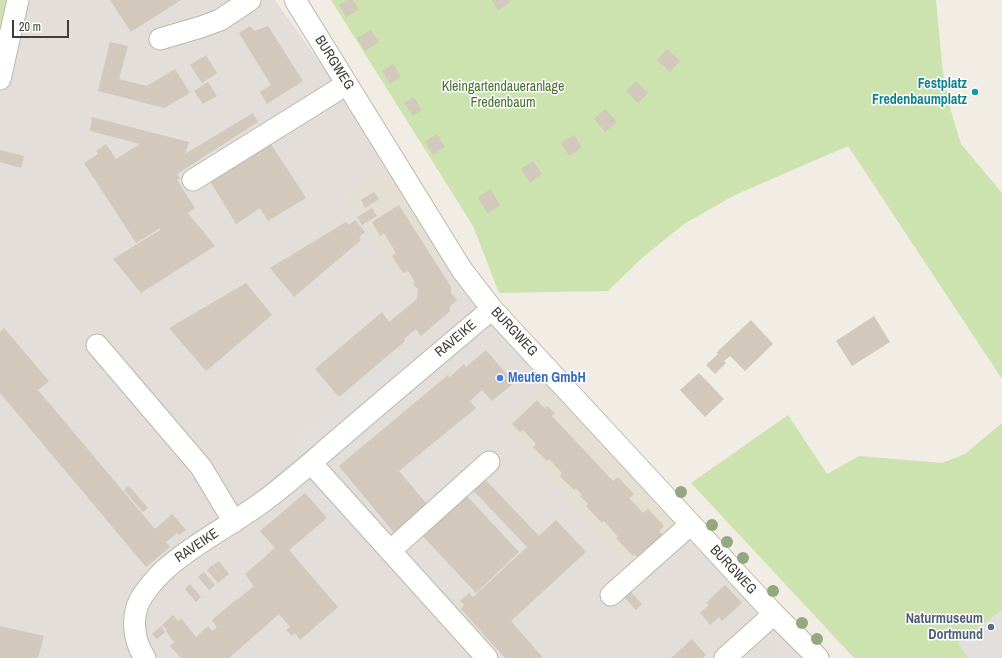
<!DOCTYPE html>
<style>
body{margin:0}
#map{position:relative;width:1002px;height:658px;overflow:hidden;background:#f1ede4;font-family:"Archivo Narrow",sans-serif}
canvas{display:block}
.scale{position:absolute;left:12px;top:20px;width:57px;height:18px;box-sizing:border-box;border:2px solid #423d35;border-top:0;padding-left:5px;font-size:12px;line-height:14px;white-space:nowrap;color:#423d35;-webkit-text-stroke:3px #fff;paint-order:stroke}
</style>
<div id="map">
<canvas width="1002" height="658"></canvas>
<div class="scale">20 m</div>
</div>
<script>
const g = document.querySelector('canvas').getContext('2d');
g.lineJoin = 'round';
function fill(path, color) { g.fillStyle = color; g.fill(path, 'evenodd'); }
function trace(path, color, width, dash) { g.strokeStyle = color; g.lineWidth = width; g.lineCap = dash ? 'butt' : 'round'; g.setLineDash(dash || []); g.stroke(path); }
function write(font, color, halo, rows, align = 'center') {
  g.font = font + ' "Archivo Narrow",sans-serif'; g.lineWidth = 3; g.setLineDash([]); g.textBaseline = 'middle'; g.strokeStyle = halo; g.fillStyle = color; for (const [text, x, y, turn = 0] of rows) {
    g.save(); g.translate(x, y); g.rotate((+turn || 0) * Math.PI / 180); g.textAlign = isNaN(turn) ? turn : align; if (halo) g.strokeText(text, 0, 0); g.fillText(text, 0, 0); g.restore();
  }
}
fill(new Path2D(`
 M 393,165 L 452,258 L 404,288 L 346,194 Z
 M 548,381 L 691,534 L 639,582 L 504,426 Z`), '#e4ded3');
fill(new Path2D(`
 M 11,0 L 275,0 L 393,165 L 346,194 L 404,287 L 452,258 L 548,381 L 505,426 L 639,582 L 691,534 L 806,658 L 0,658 L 0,57 Z`), '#e3ded9');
fill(new Path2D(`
 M 0,0 L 11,0 L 0,57 Z
 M 331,0 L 936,0 L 943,73 L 951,111 L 961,144 L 1002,193 L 1002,379 L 848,146 L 735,195 L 684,224 L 642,258 L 608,291 L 499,293 L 473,226 Z
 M 788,415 L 827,474 L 859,456 L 942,463 L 965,454 L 1002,423 L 1002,658 L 854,658 L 691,483 Z`), '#cde3af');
fill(new Path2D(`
 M 406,347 L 417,360 L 303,454 L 293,441 Z
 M 1002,610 L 1002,658 L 968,658 L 958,643 Z
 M 780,643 L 793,658 L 764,658 Z`), '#e2dfdc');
fill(new Path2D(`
 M 110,0 L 181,0 L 131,32 Z
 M 346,0 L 353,0 L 359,10 L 346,17 L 339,5 Z
 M 492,0 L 509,0 L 510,2 L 498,10 Z
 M 250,26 L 254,31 L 268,26 L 303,81 L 267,104 L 260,92 L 271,85 L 239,33 Z
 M 371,30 L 379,42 L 365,51 L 357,38 Z
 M 110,42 L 128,46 L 119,79 L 147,86 L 175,69 L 190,93 L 164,108 L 98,91 Z
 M 667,49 L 680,61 L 670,72 L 657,60 Z
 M 206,55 L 217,73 L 202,83 L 190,65 Z
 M 393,64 L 401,77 L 390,84 L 382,71 Z
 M 636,81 L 648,93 L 638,103 L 626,91 Z
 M 208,82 L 217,96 L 203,104 L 194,91 Z
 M 414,97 L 422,110 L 413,116 L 404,103 Z
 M 605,109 L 617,122 L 605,132 L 594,119 Z
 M 253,113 L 258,122 L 177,174 L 180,178 L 177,180 L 195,208 L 188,213 L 215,246 L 141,293 L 113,259 L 160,230 L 160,228 L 136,243 L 84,163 L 98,154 L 96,151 L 106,144 L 116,159 L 140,144 L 90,131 L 92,117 L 189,142 L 185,154 Z
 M 437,134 L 445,147 L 433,155 L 425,142 Z
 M 574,135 L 582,148 L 569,156 L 561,143 Z
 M 271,144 L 306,198 L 268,221 L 260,208 L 236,224 L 210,181 Z
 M 0,150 L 24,156 L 21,168 L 0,162 Z
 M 533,161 L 542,174 L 530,183 L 521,169 Z
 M 491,189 L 500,206 L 487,213 L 478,197 Z
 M 374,192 L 379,199 L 365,208 L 361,200 Z
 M 399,205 L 451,287 L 451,293 L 457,300 L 450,306 L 450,311 L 421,336 L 416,329 L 404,339 L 405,341 L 339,397 L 315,369 L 382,312 L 389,322 L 417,299 L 418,288 L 416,288 L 413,283 L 415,282 L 408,271 L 403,273 L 392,256 L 396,253 L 384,233 L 380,236 L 372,222 Z
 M 372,208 L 377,216 L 362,225 L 357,217 Z
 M 355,220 L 365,232 L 359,237 L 361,240 L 294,297 L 270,268 L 346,222 L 349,225 Z
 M 246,283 L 272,315 L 206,371 L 169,328 Z
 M 874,316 L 890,342 L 852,366 L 836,341 Z
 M 751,320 L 773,344 L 745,371 L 730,356 L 724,361 L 726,363 L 715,374 L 706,365 L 718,354 L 716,353 Z
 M 4,328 L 49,381 L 38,390 L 155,529 L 172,514 L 186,530 L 179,535 L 177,533 L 166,542 L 170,547 L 146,567 L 0,393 L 0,332 Z
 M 486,350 L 514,383 L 492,401 L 482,390 L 470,401 L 476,408 L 399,471 L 427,504 L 395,534 L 339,466 L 448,375 L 450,377 L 464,364 L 466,367 Z
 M 699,373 L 724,399 L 705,417 L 680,390 Z
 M 537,400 L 545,409 L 547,406 L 555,413 L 552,416 L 613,481 L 618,477 L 634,494 L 629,498 L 643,513 L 648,509 L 664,526 L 659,531 L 667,539 L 642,562 L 634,554 L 633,556 L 616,538 L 618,537 L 604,521 L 602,523 L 586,506 L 588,504 L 580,496 L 582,495 L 576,488 L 574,490 L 560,476 L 562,473 L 549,459 L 547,461 L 533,447 L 536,444 L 523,430 L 520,432 L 512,424 Z
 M 481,475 L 539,536 L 556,520 L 586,552 L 511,621 L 543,658 L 505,658 L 461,609 L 464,605 L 460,601 L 469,593 L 473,597 L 527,547 L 470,487 Z
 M 129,486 L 148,508 L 143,512 L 124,490 Z
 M 305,493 L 327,518 L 289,550 L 338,607 L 300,640 L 295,633 L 292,636 L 286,630 L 290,627 L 279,614 L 229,658 L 181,658 L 170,646 L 174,642 L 166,631 L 167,630 L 162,625 L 173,615 L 178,621 L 181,618 L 196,637 L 208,626 L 212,631 L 217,627 L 212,620 L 237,599 L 237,600 L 254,586 L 245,574 L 275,548 L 260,531 Z
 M 464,493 L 519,552 L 476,593 L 421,534 Z
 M 219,561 L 229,574 L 218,583 L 207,570 L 212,565 L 222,577 L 213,565 Z
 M 204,572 L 215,585 L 209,590 L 198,577 Z
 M 190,584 L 201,597 L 196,602 L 185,589 Z
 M 725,585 L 742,603 L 722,621 L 719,617 L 710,625 L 700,613 L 709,605 L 706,603 Z
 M 630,591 L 642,604 L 636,610 L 624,597 Z
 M 0,626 L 44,636 L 38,658 L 0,658 Z
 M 161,626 L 165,632 L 157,639 L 152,634 Z
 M 692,639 L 706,655 L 703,658 L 671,658 Z`), '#d2c8bb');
const minor = new Path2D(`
 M 295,0 L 462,270 L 492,309 L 774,614 L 818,658
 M 160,39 L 201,27 L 220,20 L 250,0
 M 0,79 L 18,0
 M 193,180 L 347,84
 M 97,345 L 201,467 L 234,522
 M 311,463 L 487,658
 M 390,551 L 489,462
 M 611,595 L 691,524
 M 145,658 C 133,640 130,613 143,595 C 150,585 159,574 169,566 C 198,541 233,524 264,501 C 291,481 316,458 342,436 C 392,393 442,351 492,309
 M 725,658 L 774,614`);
trace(minor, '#beb7ab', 23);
trace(minor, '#fff', 21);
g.fillStyle = '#94a87f';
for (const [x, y] of [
 [681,492],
 [712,525],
 [727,542],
 [743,558],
 [773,591],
 [802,623],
 [817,639]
]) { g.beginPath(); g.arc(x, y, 6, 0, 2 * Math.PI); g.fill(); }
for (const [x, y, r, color] of [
 [975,92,4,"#0f9aa8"],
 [500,378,4,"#3f7fe0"],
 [991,627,4,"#5c6f8a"]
]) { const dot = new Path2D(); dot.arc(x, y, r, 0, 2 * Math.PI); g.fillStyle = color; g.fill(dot); trace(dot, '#fff', 1.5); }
write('14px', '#423d35', '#fff', [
 ["BURGWEG",334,63,58],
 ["BURGWEG",514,332,47],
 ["RAVEIKE",456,339,-40],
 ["RAVEIKE",197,546,-34],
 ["BURGWEG",733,570,47]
]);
write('bold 14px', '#0d838f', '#fff', [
 ["Festplatz",967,84],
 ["Fredenbaumplatz",967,100]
], 'right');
write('14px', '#48702c', '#fff', [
 ["Kleingartendaueranlage",503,87],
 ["Fredenbaum",503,103]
]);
write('bold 14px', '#366cbe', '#fff', [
 ["Meuten GmbH",508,378]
], 'left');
write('bold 14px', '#4e5e75', '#fff', [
 ["Naturmuseum",983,619],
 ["Dortmund",983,635]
], 'right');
</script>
